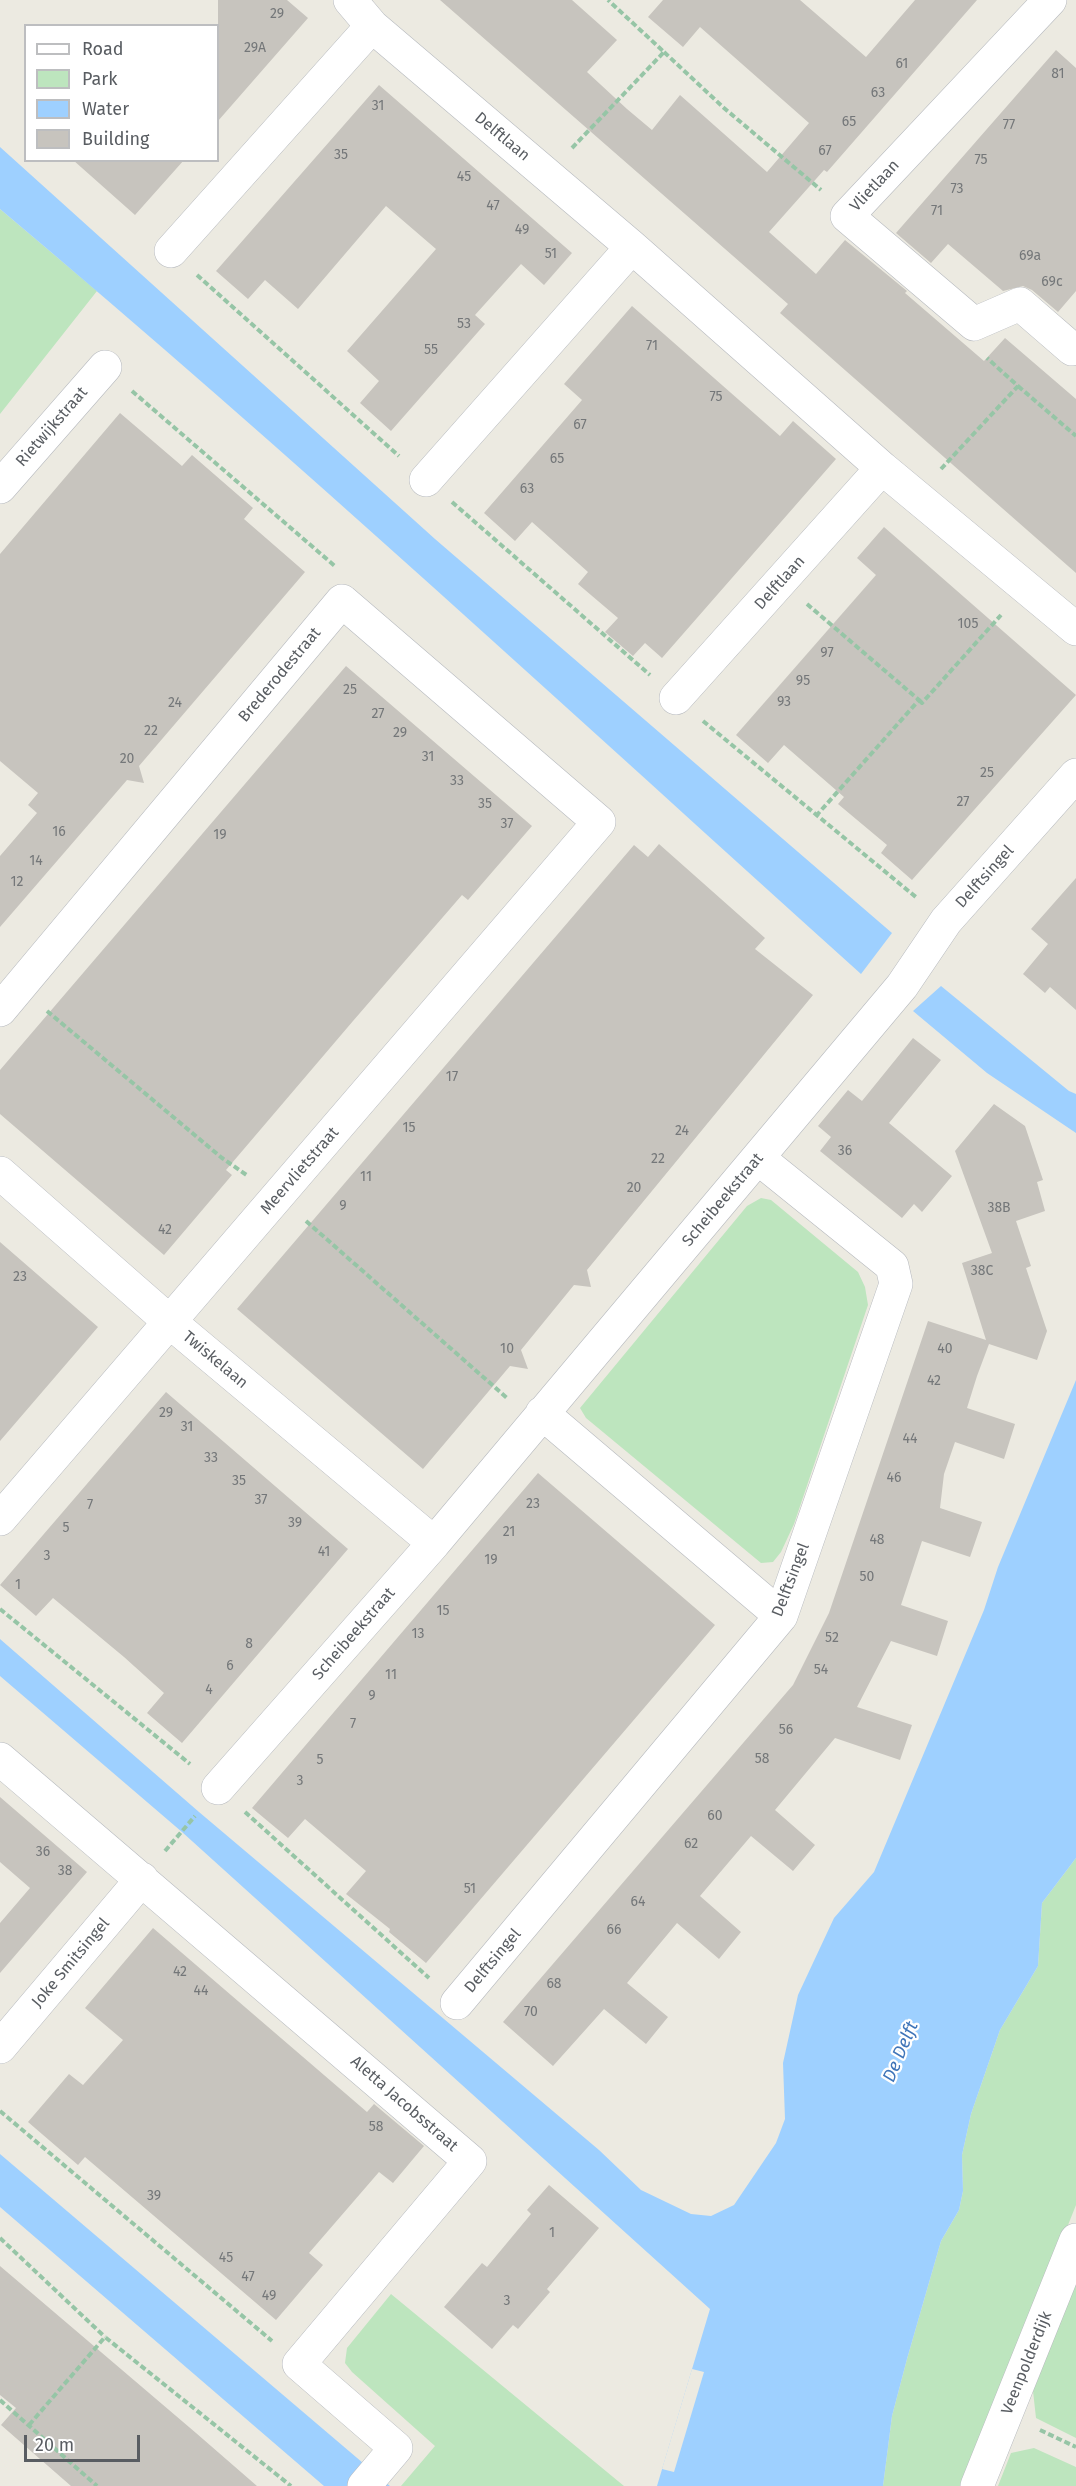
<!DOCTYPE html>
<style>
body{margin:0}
#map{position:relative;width:1076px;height:2486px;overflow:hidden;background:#eceae1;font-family:"Fira Sans",sans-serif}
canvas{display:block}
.legend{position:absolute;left:24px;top:24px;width:195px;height:138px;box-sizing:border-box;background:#fff;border:2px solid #bdbec0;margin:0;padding:8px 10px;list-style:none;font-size:18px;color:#595d62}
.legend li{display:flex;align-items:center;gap:12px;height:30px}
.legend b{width:30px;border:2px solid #bdbec0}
.scale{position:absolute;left:24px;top:2435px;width:116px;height:27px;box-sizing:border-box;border:3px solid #595d62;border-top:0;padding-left:8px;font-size:18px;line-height:21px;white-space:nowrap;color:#595d62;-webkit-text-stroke:4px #fff;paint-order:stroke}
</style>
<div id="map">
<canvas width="1076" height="2486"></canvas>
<ul class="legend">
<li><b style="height:8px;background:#fff"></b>Road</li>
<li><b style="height:16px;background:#bde5be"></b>Park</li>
<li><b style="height:16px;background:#9ed0ff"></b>Water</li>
<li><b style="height:16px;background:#c7c4be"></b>Building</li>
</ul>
<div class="scale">20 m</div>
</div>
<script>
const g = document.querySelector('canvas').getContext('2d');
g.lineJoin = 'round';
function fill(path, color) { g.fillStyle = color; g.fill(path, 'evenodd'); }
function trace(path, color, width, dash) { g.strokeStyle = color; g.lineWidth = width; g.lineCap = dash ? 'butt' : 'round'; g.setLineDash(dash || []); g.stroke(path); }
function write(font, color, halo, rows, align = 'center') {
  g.font = font + ' "Fira Sans",sans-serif'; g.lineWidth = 4.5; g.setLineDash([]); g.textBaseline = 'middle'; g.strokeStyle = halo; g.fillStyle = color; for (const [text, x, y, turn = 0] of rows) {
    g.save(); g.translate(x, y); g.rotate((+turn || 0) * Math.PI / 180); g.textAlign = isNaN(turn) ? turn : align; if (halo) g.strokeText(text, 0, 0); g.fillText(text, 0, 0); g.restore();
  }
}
fill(new Path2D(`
 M 0,209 L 97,291 L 0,414 Z
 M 761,1198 L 771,1200 L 858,1272 L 865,1287 L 868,1305 L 794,1524 L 781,1552 L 773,1562 L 761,1563 L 586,1418 L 580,1408 L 747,1206 Z
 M 1076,1858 L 1076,2205 L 964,2486 L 883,2486 L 892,2416 L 907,2359 L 941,2241 L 959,2210 L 963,2191 L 962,2155 L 971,2114 L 1000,2030 L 1038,1966 L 1042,1903 Z
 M 1076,2282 L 1076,2438 L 1036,2418 L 1033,2391 Z
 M 391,2294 L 624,2486 L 401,2486 L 435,2446 L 352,2372 L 345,2363 L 347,2348 Z
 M 1034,2448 L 1076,2467 L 1076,2486 L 998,2486 L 1011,2453 Z`), '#bde5be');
fill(new Path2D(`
 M 0,147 L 435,539 L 892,933 L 861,974 C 576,717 294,456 0,209 Z
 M 941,986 L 1069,1091 L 1076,1094 L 1076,1133 L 987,1073 L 913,1011 Z
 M 1076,1380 L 1076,1858 L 1042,1903 L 1038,1966 L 1000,2030 L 971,2114 L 962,2155 L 963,2191 L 959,2210 L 941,2241 L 907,2359 L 892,2416 L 883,2486 L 657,2486 L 710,2309 L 182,1832 L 0,1676 L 0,1639 L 199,1812 L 599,2150 L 641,2190 L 691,2214 L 711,2216 L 734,2205 L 776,2143 L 785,2119 L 783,2063 L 798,1995 L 834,1918 L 874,1872 L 984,1610 L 998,1567 Z
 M 0,2154 L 390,2486 L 324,2486 L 0,2207 Z`), '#9ed0ff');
fill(new Path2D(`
 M 692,2369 L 704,2372 L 674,2472 L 662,2469 Z`), '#eceae1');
fill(new Path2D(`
 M 218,0 L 287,0 L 308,18 L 218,121 Z
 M 440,0 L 572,0 L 617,40 L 587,72 L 627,109 L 652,130 L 680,95 L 767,172 L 809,123 L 700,27 L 683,47 L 648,17 L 663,0 L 800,0 L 866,57 L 915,0 L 977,0 L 827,172 L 824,170 L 769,232 L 816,274 L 845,240 L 907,291 L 905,293 L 984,361 L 1005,338 L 1076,399 L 1076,573 L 780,313 L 788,304 Z
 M 1056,50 L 1076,68 L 1076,291 L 1058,312 L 1032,290 L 1023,286 L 1003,291 L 948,244 L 931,263 L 896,233 Z
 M 379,85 L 572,253 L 544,285 L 521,264 L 475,315 L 485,324 L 391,431 L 360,403 L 379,381 L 347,351 L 436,249 L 386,206 L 298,309 L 265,280 L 248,299 L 216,271 Z
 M 73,160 L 184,160 L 135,215 Z
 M 632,306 L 780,436 L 793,421 L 836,459 L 662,658 L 645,643 L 633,656 L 605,632 L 618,618 L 578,584 L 588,572 L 532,522 L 515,541 L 484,513 L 582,400 L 564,384 Z
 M 120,413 L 182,466 L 192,455 L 253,508 L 244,519 L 305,572 L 139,766 L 144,783 L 127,780 L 0,927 L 0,856 L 37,813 L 28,805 L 38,793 L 0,761 L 0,554 Z
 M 884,527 L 1076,695 L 912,880 L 881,853 L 887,845 L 838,804 L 844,797 L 784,745 L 768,763 L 736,735 L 876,575 L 857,558 Z
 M 346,666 L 532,826 L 468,900 L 462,895 L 353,1021 L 226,1170 L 232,1175 L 164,1255 L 0,1114 L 0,1070 Z
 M 659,844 L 765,938 L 755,949 L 813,995 L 587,1270 L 591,1287 L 574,1285 L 521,1350 L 528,1369 L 510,1366 L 423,1469 L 237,1309 L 634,845 L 648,857 Z
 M 1076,878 L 1076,1010 L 1050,987 L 1045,993 L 1023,974 L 1048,944 L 1031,929 Z
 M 913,1038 L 941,1060 L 889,1123 L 952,1176 L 922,1212 L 914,1204 L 902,1218 L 820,1151 L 831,1137 L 818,1126 L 848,1090 L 862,1101 Z
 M 994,1104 L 1025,1126 L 1043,1180 L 1037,1182 L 1045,1211 L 1016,1221 L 1031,1266 L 1026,1268 L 1047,1331 L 1037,1360 L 989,1344 L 977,1376 L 967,1408 L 1015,1424 L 1004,1459 L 955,1442 L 944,1474 L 940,1508 L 982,1522 L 970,1557 L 922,1541 L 901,1605 L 948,1621 L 937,1656 L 891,1641 L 857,1707 L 912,1725 L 900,1760 L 835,1738 L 775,1810 L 815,1845 L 793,1871 L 751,1836 L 700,1896 L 741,1932 L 719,1959 L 677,1923 L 627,1983 L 668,2017 L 646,2044 L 604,2009 L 553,2066 L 503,2022 L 793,1685 L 829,1613 L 928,1321 L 986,1340 L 962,1263 L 992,1253 L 955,1151 Z
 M 0,1242 L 98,1327 L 0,1441 Z
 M 166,1392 L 348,1549 L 182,1743 L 147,1713 L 164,1693 L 124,1657 L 53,1598 L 36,1616 L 0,1585 Z
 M 538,1473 L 715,1625 L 426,1963 L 389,1932 L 390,1929 L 346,1894 L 366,1871 L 305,1819 L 288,1838 L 252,1808 Z
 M 0,1797 L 87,1872 L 0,1973 L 0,1923 L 30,1888 L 0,1862 Z
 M 153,1928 L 367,2112 L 374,2104 L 424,2146 L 393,2183 L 379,2172 L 309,2253 L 323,2265 L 276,2320 L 85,2157 L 78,2165 L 28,2122 L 69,2074 L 83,2085 L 123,2040 L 85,2008 Z
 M 549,2185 L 599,2228 L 547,2289 L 550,2292 L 518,2329 L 513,2325 L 492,2349 L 444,2307 L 482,2263 L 487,2267 L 531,2214 L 527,2210 Z
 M 0,2266 L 196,2433 L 257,2486 L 71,2486 L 1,2425 L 16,2408 L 0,2395 Z`), '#c7c4be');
const street = new Path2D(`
 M 350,0 L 372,26 L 632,247 L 882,468 L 1076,629
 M 1050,0 L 847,216 L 974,324 L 1020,304 L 1072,349
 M 171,251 L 372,26
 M 426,480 L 632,247
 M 0,487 L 105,367
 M 676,698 L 882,468
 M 0,1010 L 342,601 L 599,822 L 0,1519
 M 0,1173 L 170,1322 L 434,1543
 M 542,1413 L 781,1616
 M 0,1759 L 470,2161 L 299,2364 L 396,2448 L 364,2486
 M 218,1788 L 434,1543 L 902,986 L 946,921 L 1076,775
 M 457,2003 L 781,1616 L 896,1284 L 892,1266 L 758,1158
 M 0,2047 L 142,1879
 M 977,2486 L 1076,2240`);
trace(street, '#b6b9be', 34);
trace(new Path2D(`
 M 664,52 L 724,108 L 821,190
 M 572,148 L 664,52 L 608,0
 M 197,275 L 399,456
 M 1018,386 L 1076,436
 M 132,391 L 336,567
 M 941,469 L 1018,386 L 987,358
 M 452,502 L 650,675
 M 807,604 L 919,700 L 816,816
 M 919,700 L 922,703 L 1001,615
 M 703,721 L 917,898
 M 47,1011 L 222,1158 L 248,1176
 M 306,1221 L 507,1398
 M 0,1609 L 190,1764
 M 245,1812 L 429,1978
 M 165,1851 L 195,1816
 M 0,2111 L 272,2341
 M 0,2238 L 105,2337
 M 0,2400 L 97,2486
 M 29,2425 L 105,2337 L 291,2486
 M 1040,2430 L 1076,2447`), '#96c5a6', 4, [6, 3]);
trace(street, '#fff', 33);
write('14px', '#747779', null, [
 ["29",277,14],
 ["29A",255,48],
 ["61",902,64],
 ["81",1058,74],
 ["63",878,93],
 ["31",378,106],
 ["65",849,122],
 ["77",1009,125],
 ["67",825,151],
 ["35",341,155],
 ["75",981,160],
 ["45",464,177],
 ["73",957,189],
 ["47",493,206],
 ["71",937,211],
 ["49",522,230],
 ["51",551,254],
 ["69a",1030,256],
 ["69c",1052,282],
 ["53",464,324],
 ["71",652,346],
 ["55",431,350],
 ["75",716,397],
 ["67",580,425],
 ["65",557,459],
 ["63",527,489],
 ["105",968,624],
 ["97",827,653],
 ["95",803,681],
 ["25",350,690],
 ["93",784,702],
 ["24",175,703],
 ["27",378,714],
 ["22",151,731],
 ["29",400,733],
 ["31",428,757],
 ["20",127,759],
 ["25",987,773],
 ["33",457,781],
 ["27",963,802],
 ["35",485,804],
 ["37",507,824],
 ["16",59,832],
 ["19",220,835],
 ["14",36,861],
 ["12",17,882],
 ["17",452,1077],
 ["15",409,1128],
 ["24",682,1131],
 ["36",845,1151],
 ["22",658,1159],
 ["11",366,1177],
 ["20",634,1188],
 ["9",343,1206],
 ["38B",999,1208],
 ["42",165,1230],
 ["38C",982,1271],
 ["23",20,1277],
 ["10",507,1349],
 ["40",945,1349],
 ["42",934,1381],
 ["29",166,1413],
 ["31",187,1427],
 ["44",910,1439],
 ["33",211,1458],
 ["46",894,1478],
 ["35",239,1481],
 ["37",261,1500],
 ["23",533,1504],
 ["7",90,1505],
 ["39",295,1523],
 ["5",66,1528],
 ["21",509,1532],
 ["48",877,1540],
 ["41",324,1552],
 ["3",47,1556],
 ["19",491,1560],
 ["50",867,1577],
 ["1",18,1585],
 ["15",443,1611],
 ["13",418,1634],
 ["52",832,1638],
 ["8",249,1644],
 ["6",230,1666],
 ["54",821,1670],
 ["11",391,1675],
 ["4",209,1690],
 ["9",372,1696],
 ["7",353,1724],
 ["56",786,1730],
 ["58",762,1759],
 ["5",320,1760],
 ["3",300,1781],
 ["60",715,1816],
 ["62",691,1844],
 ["36",43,1852],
 ["38",65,1871],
 ["51",470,1889],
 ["64",638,1902],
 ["66",614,1930],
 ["42",180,1972],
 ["68",554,1984],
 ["44",201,1991],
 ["70",531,2012],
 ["58",376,2127],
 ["39",154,2196],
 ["1",552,2233],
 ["45",226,2258],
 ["47",248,2277],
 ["49",269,2296],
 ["3",507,2301]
]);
write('16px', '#595d62', '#fff', [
 ["Delftlaan",502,137,40],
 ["Vlietlaan",875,186,-47],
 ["Rietwijkstraat",52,427,-49],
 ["Delftlaan",780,583,-48],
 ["Brederodestraat",280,675,-50],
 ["Delftsingel",985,877,-48],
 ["Meervlietstraat",300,1171,-49],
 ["Scheibeekstraat",723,1200,-50],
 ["Twiskelaan",215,1360,40],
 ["Delftsingel",791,1580,-69],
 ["Scheibeekstraat",354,1634,-49],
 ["Delftsingel",493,1961,-50],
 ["Joke Smitsingel",71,1963,-50],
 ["Aletta Jacobsstraat",404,2104,41],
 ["Veenpolderdijk",1027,2363,-68]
]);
write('italic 18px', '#3f75b9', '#fff', [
 ["De Delft",901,2052,-67]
]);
</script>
